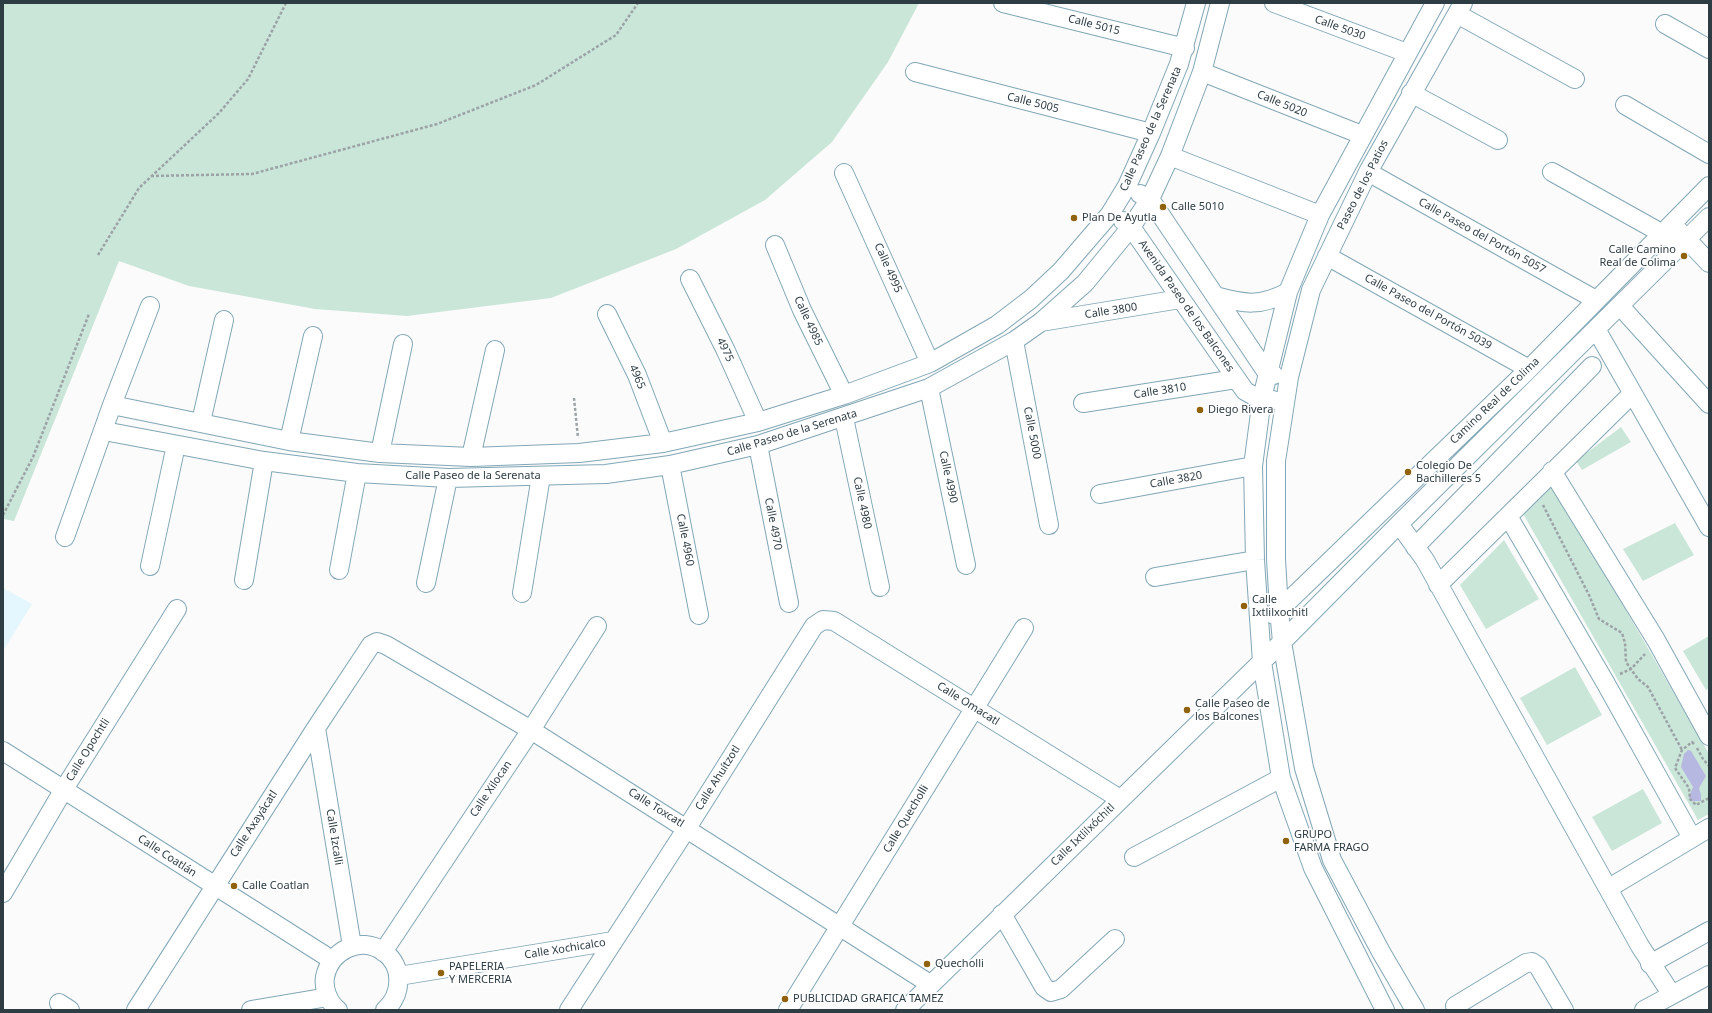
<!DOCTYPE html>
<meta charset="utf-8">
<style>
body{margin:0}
#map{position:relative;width:1712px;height:1013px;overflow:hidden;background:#fbfbfb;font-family:"Noto Sans",sans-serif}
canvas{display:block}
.frame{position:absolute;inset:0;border:4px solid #2e3d44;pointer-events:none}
</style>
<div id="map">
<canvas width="1712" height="1013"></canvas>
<div class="frame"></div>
</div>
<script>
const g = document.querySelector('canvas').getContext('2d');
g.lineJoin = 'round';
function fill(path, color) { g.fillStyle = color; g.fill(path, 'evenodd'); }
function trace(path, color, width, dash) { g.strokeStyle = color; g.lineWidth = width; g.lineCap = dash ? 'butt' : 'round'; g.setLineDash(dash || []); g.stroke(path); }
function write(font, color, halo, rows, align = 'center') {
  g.font = font + ' "Noto Sans",sans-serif'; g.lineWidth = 3.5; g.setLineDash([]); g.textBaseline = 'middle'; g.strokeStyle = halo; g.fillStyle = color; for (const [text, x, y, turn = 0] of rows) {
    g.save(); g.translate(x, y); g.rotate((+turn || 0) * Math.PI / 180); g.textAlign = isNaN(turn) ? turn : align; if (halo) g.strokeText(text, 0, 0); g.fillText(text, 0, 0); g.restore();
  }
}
fill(new Path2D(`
 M 3,588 L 32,604 L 3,651 Z`), '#e4f6fe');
fill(new Path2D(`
 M 3,3 L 919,3 L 888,62 L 832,142 L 765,200 L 676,249 L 551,298 L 407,316 L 315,309 L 189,286 L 119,261 L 14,521 L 3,519 Z
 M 1621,427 L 1631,442 L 1582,470 L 1576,461 Z
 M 1552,482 L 1709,754 L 1709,814 L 1698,820 L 1522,512 Z
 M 1675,523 L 1694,555 L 1643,581 L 1623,549 Z
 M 1504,540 L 1539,599 L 1486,629 L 1460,585 Z
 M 1709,636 L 1709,688 L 1706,690 L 1683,651 Z
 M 1575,667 L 1602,715 L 1547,745 L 1520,698 Z
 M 1643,789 L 1662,823 L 1612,851 L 1592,817 Z`), '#cae6d8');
fill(new Path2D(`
 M 1688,750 L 1691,751 L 1706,776 L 1699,788 L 1701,795 L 1701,801 L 1691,801 L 1689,797 L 1693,787 L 1681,767 L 1684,754 Z`), '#b7b8e2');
const minor = new Path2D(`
 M 1003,3 L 1185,48
 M 1274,3 L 1407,53
 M 1457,14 L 1575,79
 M 1665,24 L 1709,49
 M 915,72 L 1151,133
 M 1202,72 L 1362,135
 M 1411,93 L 1498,140
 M 1625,105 L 1709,154
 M 1170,156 L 1320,215
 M 1368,172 L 1596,300
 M 1552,172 L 1672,239
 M 844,173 L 930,363
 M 1140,194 L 1150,199 L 1267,373 L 1274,375
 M 1123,221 L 1131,227 L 1245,391 L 1254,396 L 1273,400
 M 1679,231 L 1709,263
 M 775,245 L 802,310 L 844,395
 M 1327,256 L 1529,369
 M 690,279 L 726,351 L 758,422
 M 1215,296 C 1244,304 1260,307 1288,292
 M 1620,306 L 1709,404
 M 607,314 L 637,375 L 663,443
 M 1041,322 L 1180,299
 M 1596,329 L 1709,527
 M 1014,341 L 1049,525
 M 929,388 L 966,565
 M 1083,403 L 1236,379
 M 112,405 L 289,441 L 380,453 L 471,457 L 579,453 L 663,443 L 758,422 L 844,395 L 930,363 L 997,325 L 1031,299 L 1061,271 L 1110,214 L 1127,186 L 1151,133 L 1179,64 L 1196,3
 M 844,418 L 880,587
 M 201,422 L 224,320
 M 104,431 L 264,461 L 357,473 L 448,478 L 606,474 L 670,465 L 758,445 L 929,388 L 1014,341 L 1041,322 L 1085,283 L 1131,227 L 1150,199 L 1170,156 L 1202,72 L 1220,3
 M 289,441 L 313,336
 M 758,445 L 789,603
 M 380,453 L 403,344
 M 471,457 L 495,350
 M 670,465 L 699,615
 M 1552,471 L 1656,640 L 1709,736
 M 1100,494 L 1253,466
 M 1508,516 L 1605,682 L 1692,838
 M 1399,524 L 1425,560 L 1640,946 L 1672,995
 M 65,537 L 112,405 L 150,306
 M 1415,547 L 1592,366
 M 150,566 L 176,445
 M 339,570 L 357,473
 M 1155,577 L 1255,560
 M 244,580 L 264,461
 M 426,583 L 448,478
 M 1438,585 L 1632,394
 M 522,593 L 541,476
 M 1274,615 L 1529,369 L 1709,186
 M 316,728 L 352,946
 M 3,751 L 332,960
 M 1134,857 L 1281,778
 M 1609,888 L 1709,828
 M 3,893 L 64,789 L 177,609
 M 1002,914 L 1044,987 L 1051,992 L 1061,989 L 1115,939
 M 383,952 L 531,730 L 597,626
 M 1650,964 L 1709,931
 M 399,976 L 613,941
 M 59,1003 L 70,1010
 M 1455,1006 L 1526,963 L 1532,962 L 1538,966 L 1564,1010
 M 136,1010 L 316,728 L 371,645 L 377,642 L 386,645 L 531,730 L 930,984
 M 251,1010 L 328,997
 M 338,1010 C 329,1003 323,989 325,977 C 330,951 360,935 384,952 C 404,966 402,995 385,1010
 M 569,1010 L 687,828 L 814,626 L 823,620 L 834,621 L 1120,799
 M 788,1010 L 1024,628
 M 905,1010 L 1282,642 L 1399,524 L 1709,217
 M 1385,1010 L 1313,868 L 1281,778 L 1262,662 L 1255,560 L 1253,466 L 1262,398 L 1288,292 L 1320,215 L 1435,3
 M 1415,1010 L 1381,952 L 1332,860 L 1304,768 L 1282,642 L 1279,610 L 1276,559 L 1276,461 L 1289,377 L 1311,290 L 1368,172 L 1463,3
 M 1644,1010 L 1709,975`);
trace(minor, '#82a7b6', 20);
trace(new Path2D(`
 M 151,176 L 252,174 L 437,124 L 536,85 L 616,35 L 638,3
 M 98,255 L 139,188 L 219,113 L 248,79 L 286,3
 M 574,398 L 578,438
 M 1543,505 L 1589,595 L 1599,619 L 1622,633 L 1625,643 L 1626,662 L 1638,679 L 1648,687 L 1682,750
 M 3,515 L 33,457 L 89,314
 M 1620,674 L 1631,669 L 1645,654
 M 1694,744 L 1692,742 L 1682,750 L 1675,768 L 1689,788 L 1690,799 L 1696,805 L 1709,798
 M 1697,748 L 1703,759 L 1709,766`), '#9ca3a6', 2.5, [3, 2]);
trace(minor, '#fff', 18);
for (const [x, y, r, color] of [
 [1163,207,4,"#91620e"],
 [1074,218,4,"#91620e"],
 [1684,256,4,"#91620e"],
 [1200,410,4,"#91620e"],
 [1408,472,4,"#91620e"],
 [1244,606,4,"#91620e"],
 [1187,710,4,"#91620e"],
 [1286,841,4,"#91620e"],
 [234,886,4,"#91620e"],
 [927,964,4,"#91620e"],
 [441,973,4,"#91620e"],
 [785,999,4,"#91620e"]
]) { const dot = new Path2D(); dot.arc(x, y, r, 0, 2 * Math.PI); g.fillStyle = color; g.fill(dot); trace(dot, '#fff', 1.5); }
write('11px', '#2e3d44', '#fff', [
 ["Calle 5015",1094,25,14],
 ["Calle 5030",1340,28,20],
 ["Calle 5005",1033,103,14],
 ["Calle 5020",1282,104,22],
 ["Calle Paseo de la Serenata",1151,129,-66],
 ["Paseo de los Patios",1363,185,-63],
 ["Calle Paseo del Portón 5057",1482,236,29],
 ["Calle 4995",888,268,66],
 ["Avenida Paseo de los Balcones",1186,306,55],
 ["Calle 3800",1111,311,-9],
 ["Calle Paseo del Portón 5039",1428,312,29],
 ["Calle 4985",808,321,65],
 ["4975",725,350,65],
 ["4965",637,377,67],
 ["Calle 3810",1160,391,-9],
 ["Camino Real de Colima",1495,401,-44],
 ["Calle Paseo de la Serenata",792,433,-17],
 ["Calle 5000",1032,433,79],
 ["Calle Paseo de la Serenata",473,476],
 ["Calle 4990",948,477,78],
 ["Calle 3820",1176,480,-10],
 ["Calle 4980",862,503,78],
 ["Calle 4970",773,524,79],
 ["Calle 4960",685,540,79],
 ["Calle Omacatl",968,704,32],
 ["Calle Opochtli",88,750,-58],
 ["Calle Ahuítzotl",718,778,-58],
 ["Calle Xilocan",491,789,-56],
 ["Calle Toxcatl",656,808,32],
 ["Calle Quecholli",906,819,-59],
 ["Calle Axayácatl",254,824,-57],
 ["Calle Ixtlilxóchitl",1083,835,-44],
 ["Calle Izcalli",334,837,81],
 ["Calle Coatlán",167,856,33],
 ["Calle Xochicalco",565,949,-9]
]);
write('11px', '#2e3d44', '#fff', [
 ["Calle 5010",1171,207],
 ["Plan De Ayutla",1082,218],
 ["Calle Camino",1676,250,"right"],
 ["Real de Colima",1676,263,"right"],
 ["Diego Rivera",1208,410],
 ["Colegio De",1416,466],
 ["Bachilleres 5",1416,479],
 ["Calle",1252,600],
 ["Ixtlilxochitl",1252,613],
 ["Calle Paseo de",1195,704],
 ["los Balcones",1195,717],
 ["GRUPO",1294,835],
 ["FARMA FRAGO",1294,848],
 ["Calle Coatlan",242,886],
 ["Quecholli",935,964],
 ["PAPELERIA",449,967],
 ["Y MERCERIA",449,980],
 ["PUBLICIDAD GRAFICA TAMEZ",793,999]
], 'left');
</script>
